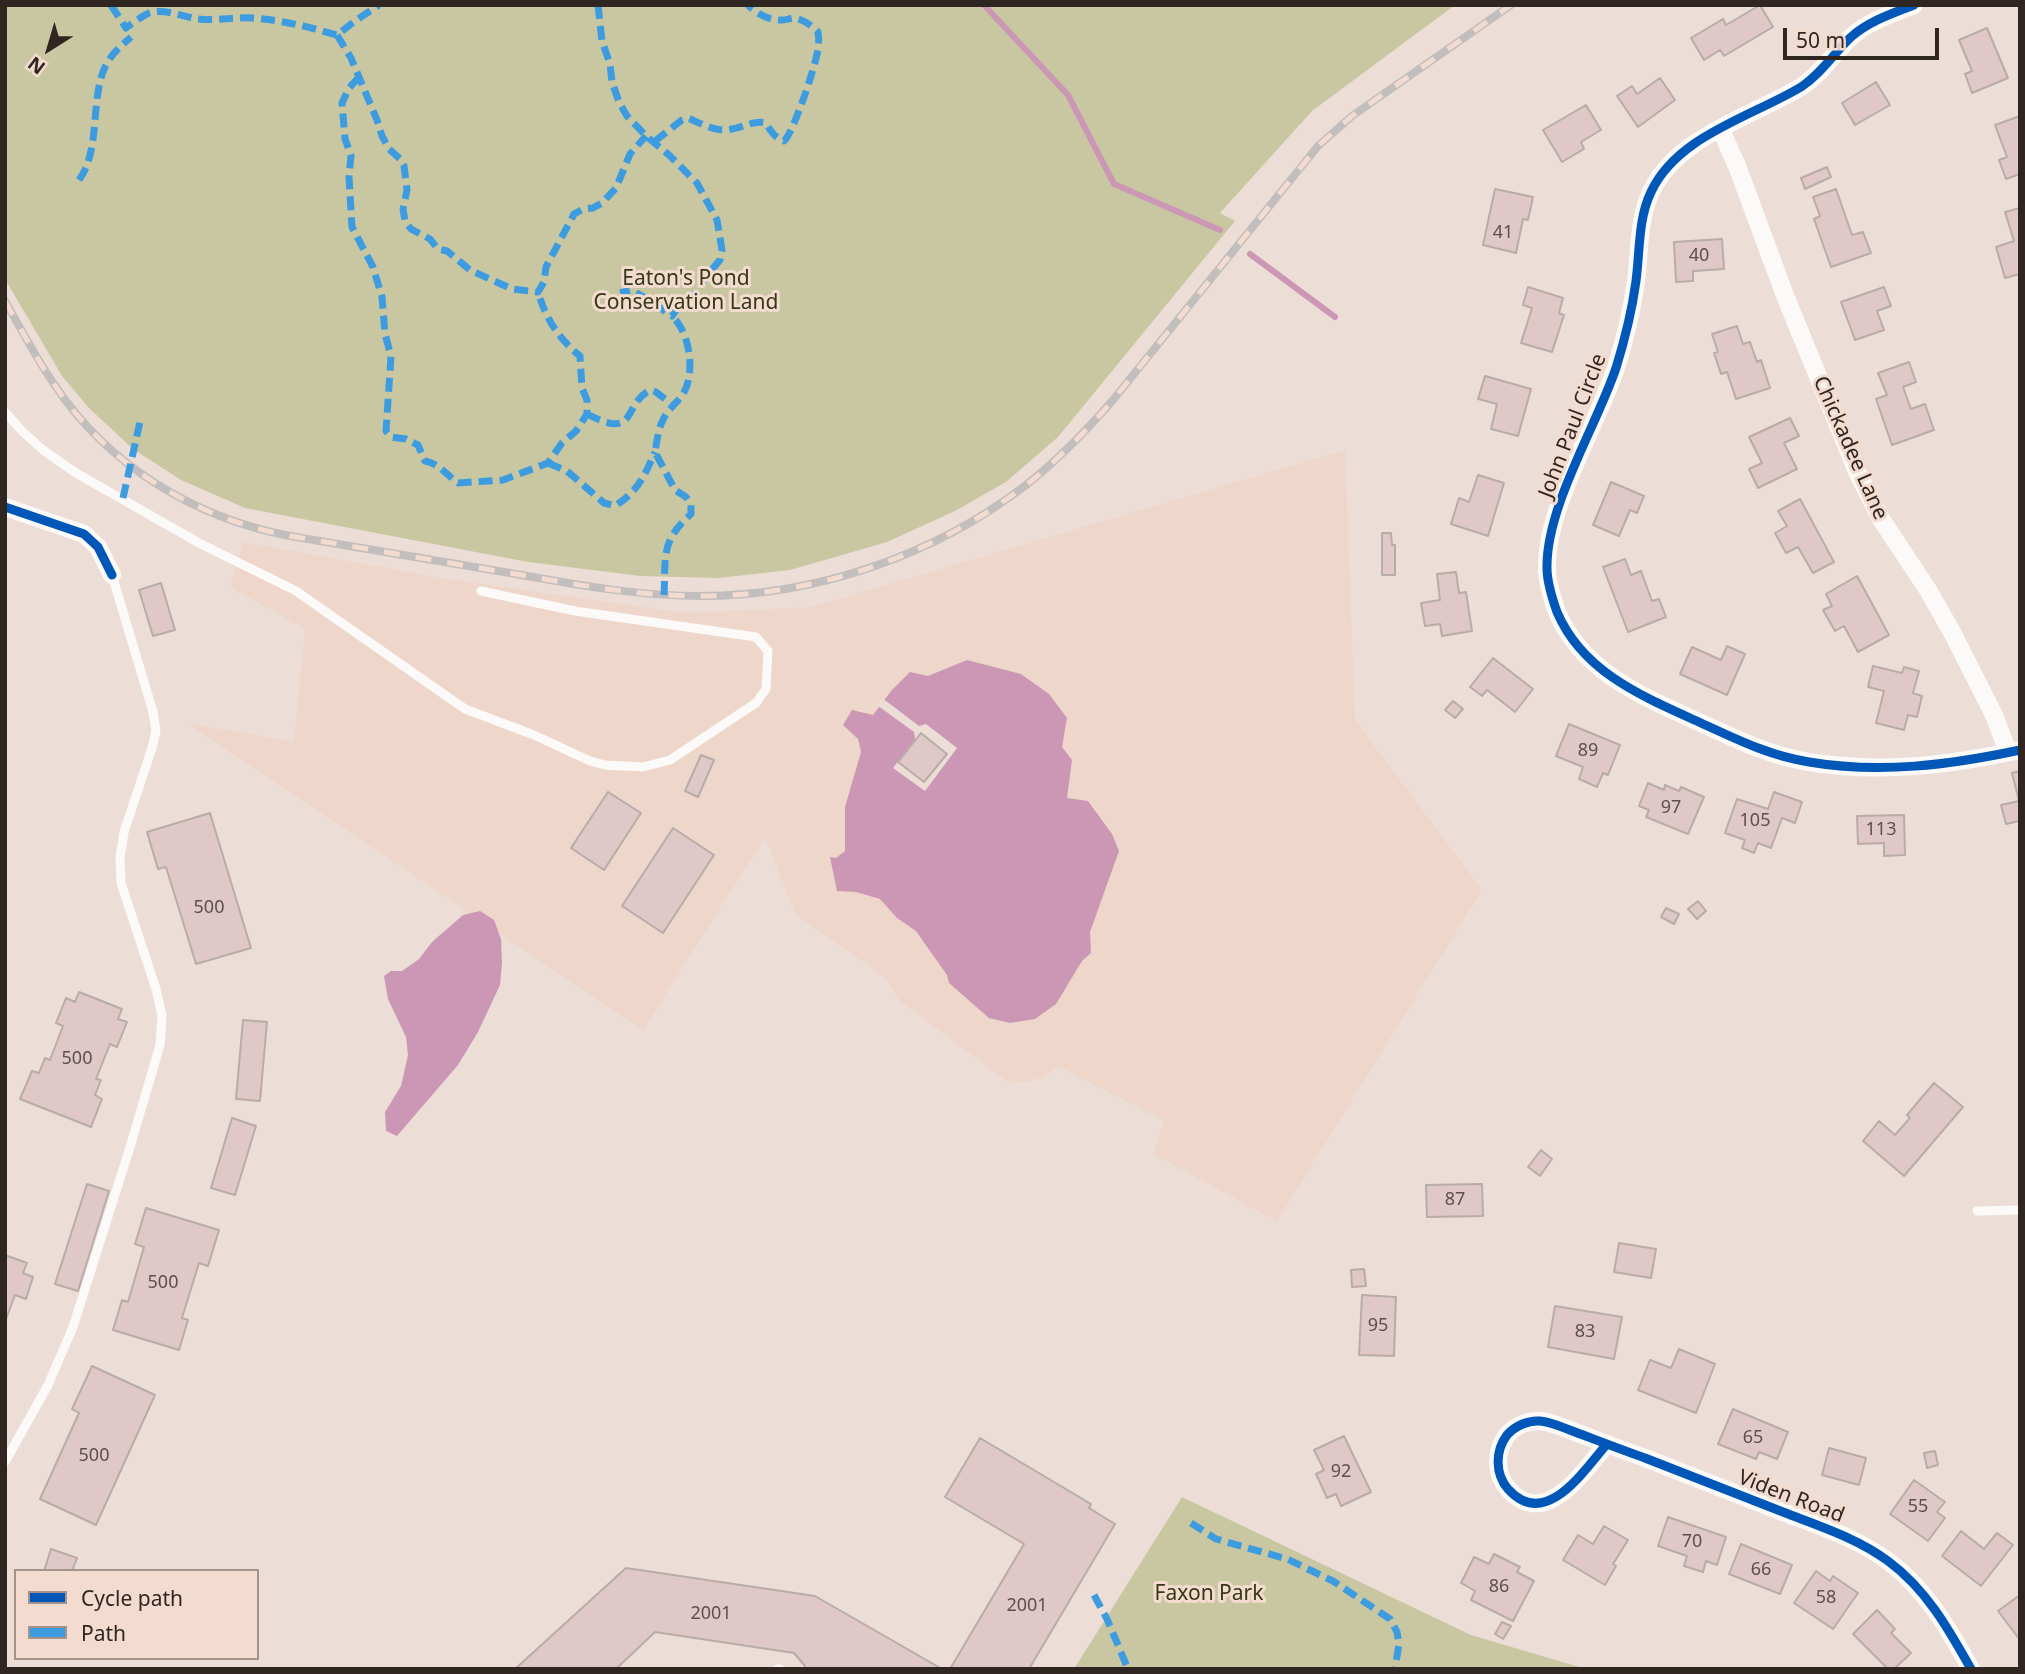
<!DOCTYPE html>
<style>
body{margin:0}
#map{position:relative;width:2025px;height:1674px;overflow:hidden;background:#ecded7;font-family:"Noto Sans",sans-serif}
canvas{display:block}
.frame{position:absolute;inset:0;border:7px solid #2f2621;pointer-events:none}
.legend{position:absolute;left:14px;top:1569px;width:245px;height:91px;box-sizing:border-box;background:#f4dbcf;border:2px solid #a59389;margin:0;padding:9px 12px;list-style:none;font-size:21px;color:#2f2621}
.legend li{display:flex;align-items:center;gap:14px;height:35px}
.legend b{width:35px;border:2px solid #a59389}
.north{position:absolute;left:14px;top:14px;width:70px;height:70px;-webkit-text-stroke:5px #f4dbcf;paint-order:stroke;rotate:217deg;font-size:19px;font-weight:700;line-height:28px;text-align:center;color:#2f2621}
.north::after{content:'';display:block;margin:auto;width:24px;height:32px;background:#2f2621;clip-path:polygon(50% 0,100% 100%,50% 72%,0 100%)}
.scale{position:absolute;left:1783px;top:28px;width:156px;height:32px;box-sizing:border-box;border:4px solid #2f2621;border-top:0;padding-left:9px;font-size:21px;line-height:24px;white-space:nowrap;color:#2f2621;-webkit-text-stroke:5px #f4dbcf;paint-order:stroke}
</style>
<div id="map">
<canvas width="2025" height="1674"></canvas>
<div class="frame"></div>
<ul class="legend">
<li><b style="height:9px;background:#0057b8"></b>Cycle path</li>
<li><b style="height:9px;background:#3d9ce0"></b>Path</li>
</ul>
<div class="north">N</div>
<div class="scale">50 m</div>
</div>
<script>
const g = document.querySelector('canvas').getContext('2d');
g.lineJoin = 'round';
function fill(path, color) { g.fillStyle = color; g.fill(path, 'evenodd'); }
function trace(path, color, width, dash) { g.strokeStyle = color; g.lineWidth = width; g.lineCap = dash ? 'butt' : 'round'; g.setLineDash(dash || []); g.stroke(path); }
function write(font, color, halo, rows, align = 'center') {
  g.font = font + ' "Noto Sans",sans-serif'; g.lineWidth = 6; g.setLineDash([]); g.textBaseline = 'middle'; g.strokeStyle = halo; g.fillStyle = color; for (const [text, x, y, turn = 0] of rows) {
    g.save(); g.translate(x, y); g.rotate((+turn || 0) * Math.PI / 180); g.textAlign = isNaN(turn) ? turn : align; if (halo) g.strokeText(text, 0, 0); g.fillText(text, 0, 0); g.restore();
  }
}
fill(new Path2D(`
 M 1345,450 L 1355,720 L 1482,890 L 1277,1221 L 1153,1154 L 1164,1121 L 1058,1066 L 1045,1076 L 1024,1083 L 1005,1080 L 899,1000 L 886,978 L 795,914 L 765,837 L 643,1030 L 187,723 L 294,742 L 305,629 L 230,587 L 244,542 L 447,579 L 686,613 L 811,607 Z`), '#eed6ca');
fill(new Path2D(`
 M 5,5 L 1455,5 L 1312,111 L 1220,213 L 1235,221 L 1058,437 L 1006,482 L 955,511 L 887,542 L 790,570 L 718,578 L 640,576 L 528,562 L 245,508 L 181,480 L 133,449 L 89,408 L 62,376 L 5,279 Z
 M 1182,1497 L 1471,1635 L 1586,1669 L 1074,1669 Z`), '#c9c7a1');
fill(new Path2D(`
 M 967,660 L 1021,674 L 1049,694 L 1067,718 L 1062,747 L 1072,760 L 1067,798 L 1088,801 L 1112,834 L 1119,851 L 1090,932 L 1091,953 L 1082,961 L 1056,1004 L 1035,1019 L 1010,1023 L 989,1018 L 949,983 L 947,975 L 916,931 L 897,918 L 880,899 L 856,892 L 837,891 L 830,857 L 836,858 L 845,851 L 845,807 L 861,752 L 858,739 L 843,725 L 852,710 L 873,715 L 892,690 L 910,672 L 928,676 Z
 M 480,911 L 494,920 L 501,939 L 502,963 L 500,985 L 478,1032 L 458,1065 L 397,1136 L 386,1131 L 385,1112 L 401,1086 L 408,1055 L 406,1037 L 388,999 L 384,976 L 391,971 L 402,971 L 419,959 L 432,942 L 463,915 Z`), '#cb97b5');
fill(new Path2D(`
 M 882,698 L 919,726 L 926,724 L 957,748 L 925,791 L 893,768 L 915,739 L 914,732 L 877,705 Z`), '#ecded7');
trace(new Path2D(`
 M 984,5 L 1068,95 L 1114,184 L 1220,230
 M 1250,254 L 1335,317`), '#cb97b5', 6);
const building = new Path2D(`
 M 1760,5 L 1773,27 L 1724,56 L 1720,50 L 1704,60 L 1691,38 L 1723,19 L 1726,25 Z
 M 1987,28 L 2008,78 L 1972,93 L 1965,74 L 1972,71 L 1959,40 Z
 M 1660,78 L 1675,100 L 1638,127 L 1617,96 L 1632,86 L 1637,94 Z
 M 1876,82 L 1890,105 L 1855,125 L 1842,103 Z
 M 1586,105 L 1601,130 L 1581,142 L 1584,149 L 1562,162 L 1543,130 Z
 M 2020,116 L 2020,174 L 2006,179 L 1999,160 L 2007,157 L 1995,125 Z
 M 1827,167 L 1831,177 L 1805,189 L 1801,178 Z
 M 1495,189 L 1533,197 L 1528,220 L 1523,219 L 1516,253 L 1483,245 Z
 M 1836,189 L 1852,235 L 1863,232 L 1871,253 L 1831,267 L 1814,219 L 1820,216 L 1813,197 Z
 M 2020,208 L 2020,274 L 2005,278 L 1996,247 L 2014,241 L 2005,212 Z
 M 1722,239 L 1724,269 L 1693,271 L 1693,281 L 1676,282 L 1674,242 Z
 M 1528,287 L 1563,298 L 1559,313 L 1564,315 L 1552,352 L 1521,343 L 1532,308 L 1523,305 Z
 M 1884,287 L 1891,306 L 1877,311 L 1884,330 L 1855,340 L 1841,302 Z
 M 1737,326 L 1743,344 L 1750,342 L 1757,362 L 1761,360 L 1770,388 L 1736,399 L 1727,372 L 1721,374 L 1714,353 L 1718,352 L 1712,334 Z
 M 1909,362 L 1916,382 L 1903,387 L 1911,409 L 1925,404 L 1934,430 L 1892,445 L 1876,399 L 1887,395 L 1878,373 Z
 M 1485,376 L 1531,389 L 1518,436 L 1491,429 L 1497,404 L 1478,399 Z
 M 1790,418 L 1799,436 L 1784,443 L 1797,469 L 1758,488 L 1749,469 L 1762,463 L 1749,437 Z
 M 1478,475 L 1504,483 L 1488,536 L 1451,524 L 1459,498 L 1469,502 Z
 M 1611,482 L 1644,496 L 1637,513 L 1630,510 L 1619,536 L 1593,525 Z
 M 1800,499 L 1834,562 L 1813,573 L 1798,547 L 1786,553 L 1775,533 L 1787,526 L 1778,511 Z
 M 1382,533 L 1391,533 L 1392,545 L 1395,545 L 1395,575 L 1382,575 Z
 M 1625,559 L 1631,575 L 1641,571 L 1652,601 L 1659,599 L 1666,617 L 1628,632 L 1603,567 Z
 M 1456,572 L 1459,593 L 1466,592 L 1472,631 L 1442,636 L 1440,624 L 1425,626 L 1421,603 L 1440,600 L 1437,574 Z
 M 1857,576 L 1889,635 L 1858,652 L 1844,626 L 1835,631 L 1823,610 L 1832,606 L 1826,594 Z
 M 161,583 L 175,630 L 153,636 L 139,590 Z
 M 1727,646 L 1745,654 L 1727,695 L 1680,674 L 1692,647 L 1721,660 Z
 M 1493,658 L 1533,689 L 1515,712 L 1487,690 L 1482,696 L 1470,687 Z
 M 1873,666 L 1902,673 L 1904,667 L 1919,671 L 1913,693 L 1922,696 L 1917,717 L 1908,715 L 1904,730 L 1876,723 L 1884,691 L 1868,687 Z
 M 1453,701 L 1463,709 L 1455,718 L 1445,710 Z
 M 1569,724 L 1620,745 L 1608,775 L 1603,773 L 1597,787 L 1579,779 L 1583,767 L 1556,756 Z
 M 921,733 L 947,754 L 924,782 L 898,762 Z
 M 701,755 L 714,760 L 698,797 L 685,791 Z
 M 2020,771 L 2020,824 L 2019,821 L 2006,824 L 2001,805 L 2019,801 L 2012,773 Z
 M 1648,783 L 1664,790 L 1665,785 L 1679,791 L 1681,787 L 1704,797 L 1688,834 L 1646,817 L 1649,810 L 1639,806 Z
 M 608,792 L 641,813 L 604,870 L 571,848 Z
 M 1774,792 L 1802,802 L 1795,823 L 1782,818 L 1771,848 L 1758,843 L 1754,853 L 1742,848 L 1745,840 L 1725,833 L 1737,799 L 1768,809 Z
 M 210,813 L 251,948 L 196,964 L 166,867 L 158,869 L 147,832 Z
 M 1904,815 L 1905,855 L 1884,856 L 1884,843 L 1858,844 L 1857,816 Z
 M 673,828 L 714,855 L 663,933 L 622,906 Z
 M 1698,901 L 1706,911 L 1697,919 L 1688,909 Z
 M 1666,908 L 1679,914 L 1674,924 L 1661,917 Z
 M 79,992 L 122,1009 L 118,1019 L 127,1022 L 117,1047 L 110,1044 L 96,1079 L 101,1080 L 95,1095 L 102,1099 L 91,1127 L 20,1099 L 32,1071 L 39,1073 L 45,1058 L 50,1060 L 63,1026 L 56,1023 L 66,998 L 75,1002 Z
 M 243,1020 L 267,1022 L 260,1101 L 236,1099 Z
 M 1934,1083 L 1963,1107 L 1904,1176 L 1863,1141 L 1879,1121 L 1895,1135 L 1910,1118 L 1907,1115 Z
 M 232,1118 L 256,1126 L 235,1195 L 211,1188 Z
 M 1541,1150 L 1552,1159 L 1540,1176 L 1528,1167 Z
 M 87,1184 L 109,1191 L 78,1291 L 55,1284 Z
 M 1482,1184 L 1483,1216 L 1427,1217 L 1426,1185 Z
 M 146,1208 L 219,1230 L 208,1266 L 199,1263 L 182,1318 L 188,1320 L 179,1350 L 113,1330 L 122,1300 L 128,1302 L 144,1247 L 135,1244 Z
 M 1619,1243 L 1656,1249 L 1651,1278 L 1614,1272 Z
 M 5,1255 L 27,1263 L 23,1273 L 33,1277 L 26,1299 L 15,1295 L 5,1322 Z
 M 1364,1269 L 1366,1286 L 1352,1287 L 1351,1270 Z
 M 1362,1295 L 1396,1297 L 1394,1356 L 1359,1355 Z
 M 1555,1306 L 1622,1317 L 1614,1359 L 1548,1347 Z
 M 1679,1349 L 1715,1364 L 1696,1413 L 1638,1390 L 1650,1360 L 1671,1368 Z
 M 92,1366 L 155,1395 L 96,1525 L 40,1499 L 79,1413 L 72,1409 Z
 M 1733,1409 L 1788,1432 L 1777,1459 L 1759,1452 L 1756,1459 L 1718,1444 Z
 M 1344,1436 L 1371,1492 L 1341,1506 L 1336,1494 L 1327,1498 L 1316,1474 L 1324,1470 L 1314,1450 Z
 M 980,1438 L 1091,1504 L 1089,1508 L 1115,1524 L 1029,1669 L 950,1669 L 1024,1544 L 945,1497 Z
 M 1829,1448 L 1866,1458 L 1859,1485 L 1822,1475 Z
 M 1935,1451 L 1938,1465 L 1927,1468 L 1924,1453 Z
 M 1914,1480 L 1945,1502 L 1937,1512 L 1945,1518 L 1928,1541 L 1890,1514 Z
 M 1668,1517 L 1726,1537 L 1717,1565 L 1706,1561 L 1703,1572 L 1684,1566 L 1687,1556 L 1658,1546 Z
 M 1604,1526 L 1628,1540 L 1613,1564 L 1616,1566 L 1605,1585 L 1563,1560 L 1578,1535 L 1593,1544 Z
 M 1961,1531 L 1984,1549 L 1997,1533 L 2013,1545 L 1981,1586 L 1942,1556 Z
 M 1741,1544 L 1792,1565 L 1780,1594 L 1729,1574 Z
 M 51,1549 L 77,1558 L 72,1571 L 44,1571 Z
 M 1494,1554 L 1520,1567 L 1517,1572 L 1534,1581 L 1513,1621 L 1471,1600 L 1475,1591 L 1461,1583 L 1474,1557 L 1489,1564 Z
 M 626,1568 L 815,1596 L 942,1669 L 803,1669 L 805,1666 L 794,1653 L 655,1632 L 616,1669 L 515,1669 Z
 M 1816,1571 L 1830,1581 L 1833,1576 L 1858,1593 L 1833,1629 L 1794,1603 Z
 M 2020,1595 L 2020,1640 L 1998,1611 Z
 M 1877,1610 L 1895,1629 L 1891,1633 L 1911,1653 L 1894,1669 L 1888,1669 L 1853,1634 Z
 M 1502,1622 L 1511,1626 L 1503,1639 L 1495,1634 Z`);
fill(building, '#dfc8c7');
trace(building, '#b8aca9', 2);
trace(new Path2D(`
 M 5,412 L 22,431 L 43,450 L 76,473 L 199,543 L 296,591 L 465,709 L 534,735 L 590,761 L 605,765 L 643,767 L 670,760 L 756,703 L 766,689 L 768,651 L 756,637 L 575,611 L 481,591
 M 1977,1211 L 2020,1210
 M 5,1462 L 48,1385 L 73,1327 L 131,1144 L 160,1045 L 162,1016 L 156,989 L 121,883 L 120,858 L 124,832 L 152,748 L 156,731 L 153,712 L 112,575
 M 778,1669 L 780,1669`), '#fcfaf9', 9);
trace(new Path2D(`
 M 1914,5 C 1891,14 1869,21 1851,37 C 1834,53 1821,74 1801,87 C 1751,117 1677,136 1651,192 C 1638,219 1640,251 1636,281 C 1632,311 1625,339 1616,368 C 1596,427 1546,507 1547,568 C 1547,583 1552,598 1557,612 C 1583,673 1644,697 1701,723 C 1736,739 1770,756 1809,762 C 1880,774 1950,765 2020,750
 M 1721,130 L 1737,166 L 1786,298 L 1858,474 L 1881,519 L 1928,590 L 1953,634 L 1994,715 L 2008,752
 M 5,507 L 84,534 L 98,547 L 112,575
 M 1607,1444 C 1584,1470 1546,1531 1508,1489 C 1495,1474 1495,1451 1507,1435 C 1515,1426 1528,1420 1540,1421 C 1552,1422 1564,1428 1575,1432 C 1599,1441 1622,1450 1645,1458 C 1691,1476 1737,1494 1783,1512 C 1819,1526 1857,1538 1888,1561 C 1926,1589 1948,1628 1971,1669`), '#fcfaf9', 18);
const rail = new Path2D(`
 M 5,301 C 21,329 36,358 54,384 C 108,466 195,518 290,536 C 363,548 437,561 510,573 C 573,584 636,596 700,596 C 815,596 934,556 1026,485 C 1058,460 1086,431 1113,400 L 1318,146 L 1352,116 L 1511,5`);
trace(rail, '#c2bebd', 8);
trace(rail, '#f4dbcf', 5, [16]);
trace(new Path2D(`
 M 111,5 L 126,28 C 133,23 142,16 149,13 C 165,8 183,17 198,19 C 217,21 233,17 252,18 C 281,20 309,27 337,35 L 355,21 L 379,5
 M 598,5 L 602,41 L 610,64 L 612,82 L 619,102 L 627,116 L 646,136 L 669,155 L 697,183 L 717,220 L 722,250 L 720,260 L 708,274 L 692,298 L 676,310 L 672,316 L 649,300 L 631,290 L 620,293
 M 337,35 L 351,58 L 377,120 L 382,136 L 389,149 L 400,159 L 404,166 L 407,190 L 403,209 L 405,221 L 411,229 L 430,239 L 438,249 L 447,251 L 470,270 L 512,289 L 538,292 L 544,282 L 546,267 L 574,214 L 583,209 L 593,208 L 602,203 L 616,188 L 630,154 L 646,136
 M 359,77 L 349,88 L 342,103 L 345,139 L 351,155 L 349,177 L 352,227 L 373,267 L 382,297 L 385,334 L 391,356 L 386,431 L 391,437 L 406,439 L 418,445 L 425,461 C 438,463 447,475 458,483 L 503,480 L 548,463 L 562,443 L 576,431 L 587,414 L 587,400 L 582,388 L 580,356 C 558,338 546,319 538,292
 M 655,141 L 682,120 L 688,118 C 702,124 717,133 732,129 C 745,127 753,120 766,123 C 771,132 775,138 784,141 C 794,132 816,64 818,49 C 819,43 819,38 818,32 C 812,26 803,19 794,18 C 790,18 787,20 783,20 C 770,21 757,14 748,5
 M 79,180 C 101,150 90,100 105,67 C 111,54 121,46 131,37
 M 587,414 C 638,441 622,405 650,390 L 656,392 L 674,406
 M 548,463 L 567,471 L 604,503 L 615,506 C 638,491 644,477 655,452
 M 123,498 L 140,422
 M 664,595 C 666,556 660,542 691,514 L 691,504 L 686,497 L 675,490 L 655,452 C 657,442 658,429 663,420 C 667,410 677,403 683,394 C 696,374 690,332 672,316
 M 1191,1523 L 1216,1539 L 1287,1559 L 1333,1581 L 1390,1619 L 1397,1632 L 1399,1644 L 1395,1669
 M 1094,1595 L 1107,1619 L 1128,1669`), '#3d9ce0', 7, [14, 7]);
trace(new Path2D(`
 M 1914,5 C 1891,14 1869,21 1851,37 C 1834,53 1821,74 1801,87 C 1751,117 1677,136 1651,192 C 1638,219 1640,251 1636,281 C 1632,311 1625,339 1616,368 C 1596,427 1546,507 1547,568 C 1547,583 1552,598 1557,612 C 1583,673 1644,697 1701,723 C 1736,739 1770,756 1809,762 C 1880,774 1950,765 2020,750
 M 5,507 L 84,534 L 98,547 L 112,575
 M 1607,1444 C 1584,1470 1546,1531 1508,1489 C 1495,1474 1495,1451 1507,1435 C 1515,1426 1528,1420 1540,1421 C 1552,1422 1564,1428 1575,1432 C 1599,1441 1622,1450 1645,1458 C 1691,1476 1737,1494 1783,1512 C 1819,1526 1857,1538 1888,1561 C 1926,1589 1948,1628 1971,1669`), '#0057b8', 9);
write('18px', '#5d504c', null, [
 ["41",1503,233],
 ["40",1699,256],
 ["89",1588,751],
 ["97",1671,808],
 ["105",1755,821],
 ["113",1881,830],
 ["500",209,908],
 ["500",77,1059],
 ["87",1455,1200],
 ["500",163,1283],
 ["95",1378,1326],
 ["83",1585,1332],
 ["65",1753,1438],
 ["500",94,1456],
 ["92",1341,1472],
 ["55",1918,1507],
 ["70",1692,1542],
 ["66",1761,1570],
 ["86",1499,1587],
 ["58",1826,1598],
 ["2001",1027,1606],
 ["2001",711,1614]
]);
write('21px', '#353815', '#f4dbcf', [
 ["Eaton's Pond",686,279],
 ["Conservation Land",686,303],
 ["Faxon Park",1209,1594]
]);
write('21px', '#2f2621', '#f4dbcf', [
 ["John Paul Circle",1573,426,-69],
 ["Chickadee Lane",1850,448,66],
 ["Viden Road",1791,1497,21]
]);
</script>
